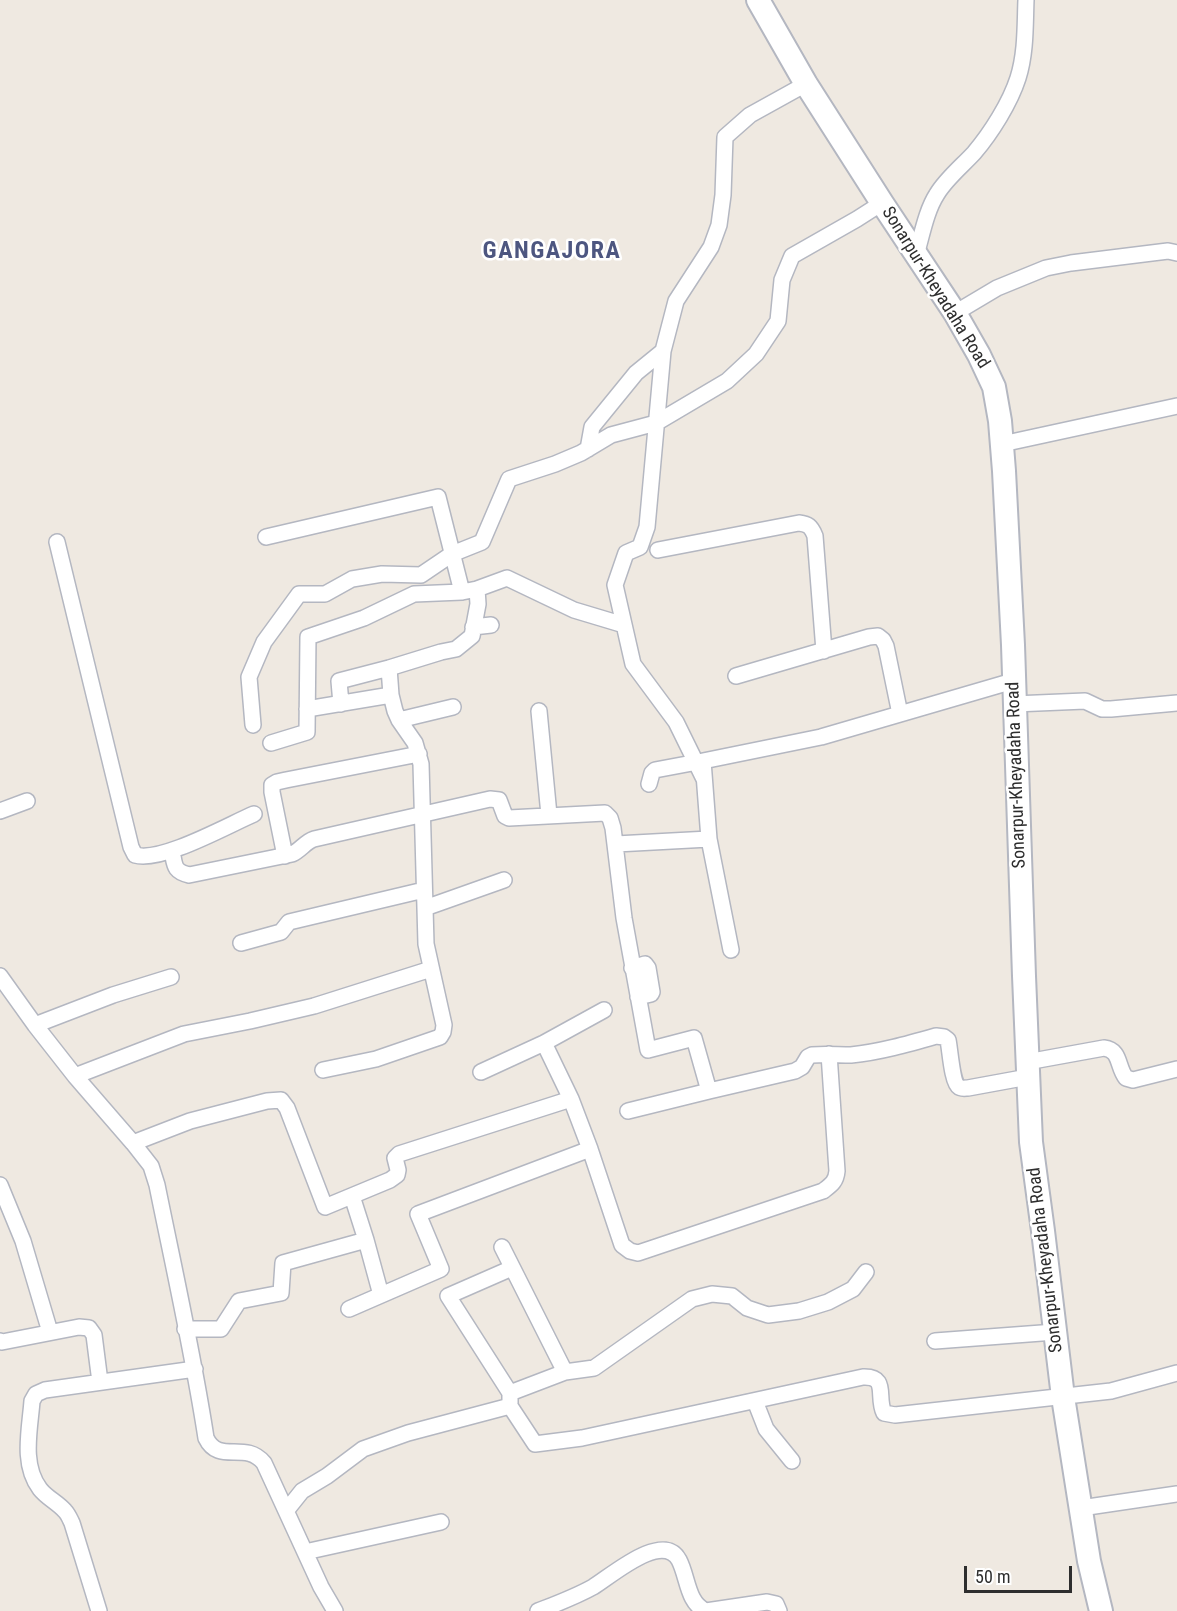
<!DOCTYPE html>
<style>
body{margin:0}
#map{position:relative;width:1177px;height:1611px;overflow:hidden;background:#efe9e1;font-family:"Roboto Condensed",sans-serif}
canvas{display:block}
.scale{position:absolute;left:964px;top:1566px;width:108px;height:27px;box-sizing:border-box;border:3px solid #2e2e2e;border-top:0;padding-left:8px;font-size:18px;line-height:21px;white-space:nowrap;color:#2e2e2e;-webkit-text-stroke:4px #fff;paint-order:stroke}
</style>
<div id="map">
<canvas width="1177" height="1611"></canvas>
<div class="scale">50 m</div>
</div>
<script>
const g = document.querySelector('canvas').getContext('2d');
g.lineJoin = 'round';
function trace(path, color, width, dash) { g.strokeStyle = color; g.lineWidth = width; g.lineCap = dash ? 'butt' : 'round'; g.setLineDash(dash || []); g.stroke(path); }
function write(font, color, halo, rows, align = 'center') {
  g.font = font + ' "Roboto Condensed",sans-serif'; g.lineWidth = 5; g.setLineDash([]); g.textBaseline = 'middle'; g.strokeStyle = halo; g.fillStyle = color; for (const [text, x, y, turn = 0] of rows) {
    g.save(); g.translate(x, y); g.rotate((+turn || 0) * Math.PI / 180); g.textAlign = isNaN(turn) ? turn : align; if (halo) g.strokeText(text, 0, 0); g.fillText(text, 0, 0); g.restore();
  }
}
const street = new Path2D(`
 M 916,255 C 922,235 926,211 937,194 C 946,179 962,166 974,153 C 991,133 1010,103 1018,78 C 1026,53 1025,25 1026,0
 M 955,313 L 997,288 L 1046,268 L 1071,263 L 1168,251 L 1177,253
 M 1002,444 L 1177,406
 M 588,449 L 592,427 L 636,373 L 663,351
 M 266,537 L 438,497 L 462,592
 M 57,542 L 131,847 L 135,855 C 161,863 228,825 254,814
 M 658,550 L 799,523 C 808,524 811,526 815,536 L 824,651
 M 477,589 L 507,578 L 574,610 L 624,625
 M 473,627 L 491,625
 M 736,676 L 869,637 L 878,636 L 883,640 L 886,646 L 900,714
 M 1014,704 L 1085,701 L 1102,709 L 1111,709 L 1177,703
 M 307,709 L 391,695 L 389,668
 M 539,711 L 549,815
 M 399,720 L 453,707
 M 253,725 L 249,677 L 264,642 L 299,594 L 325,594 L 352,579 L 382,574 L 421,575 L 452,554 L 482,542 L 509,479 L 555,464 L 581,453 L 611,435 L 656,423 L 727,381 L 756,354 L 778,321 L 782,280 L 792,256 L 857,219 L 882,203
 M 271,743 L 307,732 L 308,637 L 364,618 L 414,594 L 462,592 L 477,589 L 478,604 L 472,636 L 456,649 L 441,652 L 389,668 L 339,681 L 341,704
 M 704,779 L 676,722 L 633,664 L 615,585 L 626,553 L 640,547 L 647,527 L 663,351 L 676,301 L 711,247 L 719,225 L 723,195 L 725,137 L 750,115 L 806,84
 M 649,784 L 652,773 L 655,770 L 703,761
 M 0,811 L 27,801
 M 616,844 L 709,839
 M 172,851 C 175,865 173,871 189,875 L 292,854 C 301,850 305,842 314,839 L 490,799 L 499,800 L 505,816 L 509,818 L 605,813 L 610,818 L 613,828 L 624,918 L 648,1050 L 694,1038 L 709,1091 L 795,1071 L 802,1067 L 808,1057 L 812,1055 C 825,1054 838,1055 851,1055 C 880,1052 908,1044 936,1036 L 944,1037 L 948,1040 C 950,1049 952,1083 959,1087 C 961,1089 966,1088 968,1088 L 1028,1077
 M 285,856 L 272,792 L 272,785 L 277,782 L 286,780 L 419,754
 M 425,908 L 504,880
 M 241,943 L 281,932 L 289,922 L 424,890
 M 731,950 L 709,839 L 703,761 L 821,737 L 1013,681
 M 632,968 L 645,964 L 648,968 L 652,992 L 651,994 L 638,997
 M 0,976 L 35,1025 L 75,1076 L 133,1143 L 151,1166 L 157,1185 C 174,1269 193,1353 206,1438 C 219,1465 245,1440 264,1463 L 321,1587 L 335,1611
 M 35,1025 L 113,995 L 171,977
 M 544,1043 L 571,1099 L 590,1149 L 622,1245 L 630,1251 L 638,1253 L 823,1191 C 831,1185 836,1182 837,1171 L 829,1054
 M 1027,1062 L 1104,1048 C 1121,1050 1117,1067 1126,1078 L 1133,1080 L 1177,1069
 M 323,1070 L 376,1059 L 440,1037 L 443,1032 L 444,1025 L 426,944 L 421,764 L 415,743 L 399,720 L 395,711 L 391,695
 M 481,1072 L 544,1043 L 604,1010
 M 75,1076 L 184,1034 L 250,1021 L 314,1006 L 431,969
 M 628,1111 L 709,1091
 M 133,1143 L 190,1121 L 267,1101 L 281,1100 L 287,1108 L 325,1207 L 390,1180 L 397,1175 L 398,1170 L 395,1158 L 399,1154 L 571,1099
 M 0,1185 L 23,1241 L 50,1332
 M 352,1196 L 366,1240 L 381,1295
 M 502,1247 L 565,1372
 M 349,1309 L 441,1269 L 418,1214 L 590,1149
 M 185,1329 L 221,1329 L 239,1301 L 281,1293 L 283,1263 L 366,1240
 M 0,1341 L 2,1342 L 79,1327 L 89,1328 L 94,1335 L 100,1382
 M 935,1341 L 1055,1332
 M 510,1393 L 565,1372 L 594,1368 L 692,1299 L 712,1294 L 732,1296 L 747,1308 L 768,1315 L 799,1311 L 828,1302 L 853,1289 L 866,1272
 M 755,1401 L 766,1429 L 792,1461
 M 510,1403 L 510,1393 L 448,1296 L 512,1268
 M 1081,1508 L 1177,1494
 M 286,1511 L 302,1491 L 327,1476 L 363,1449 L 408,1433 L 510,1406 L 535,1444 L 582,1438 L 863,1377 C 889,1376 876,1397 884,1413 L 895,1415 L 1111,1391 L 1177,1373
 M 305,1552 L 441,1522
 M 99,1611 L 72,1523 C 70,1519 68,1514 65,1511 C 57,1502 47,1498 40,1489 C 21,1464 30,1429 32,1401 L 36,1394 L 45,1390 L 195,1369
 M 538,1611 C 556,1604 575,1597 593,1587 C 610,1577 663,1530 679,1560 C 688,1577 687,1603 706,1611
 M 706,1611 L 767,1602 L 776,1604 L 779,1611`);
const secondary = new Path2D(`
 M 758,0 L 806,84 L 882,203 L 955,313 L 979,355 L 994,387 L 1000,421 L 1004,471 L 1013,645 L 1024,976 L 1031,1142 L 1043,1231 L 1063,1397 L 1089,1561 L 1101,1611`);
trace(street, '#b4b7c1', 18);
trace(secondary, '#b4b7c1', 26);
trace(street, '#fff', 15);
trace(secondary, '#fff', 22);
write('18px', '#2e2e2e', '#fff', [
 ["Sonarpur-Kheyadaha Road",935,288,58],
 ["Sonarpur-Kheyadaha Road",1017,775,-92],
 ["Sonarpur-Kheyadaha Road",1046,1260,-97]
]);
g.letterSpacing = '1.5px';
write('bold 24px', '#4d5680', '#fff', [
 ["GANGAJORA",552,252]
]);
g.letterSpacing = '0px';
</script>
